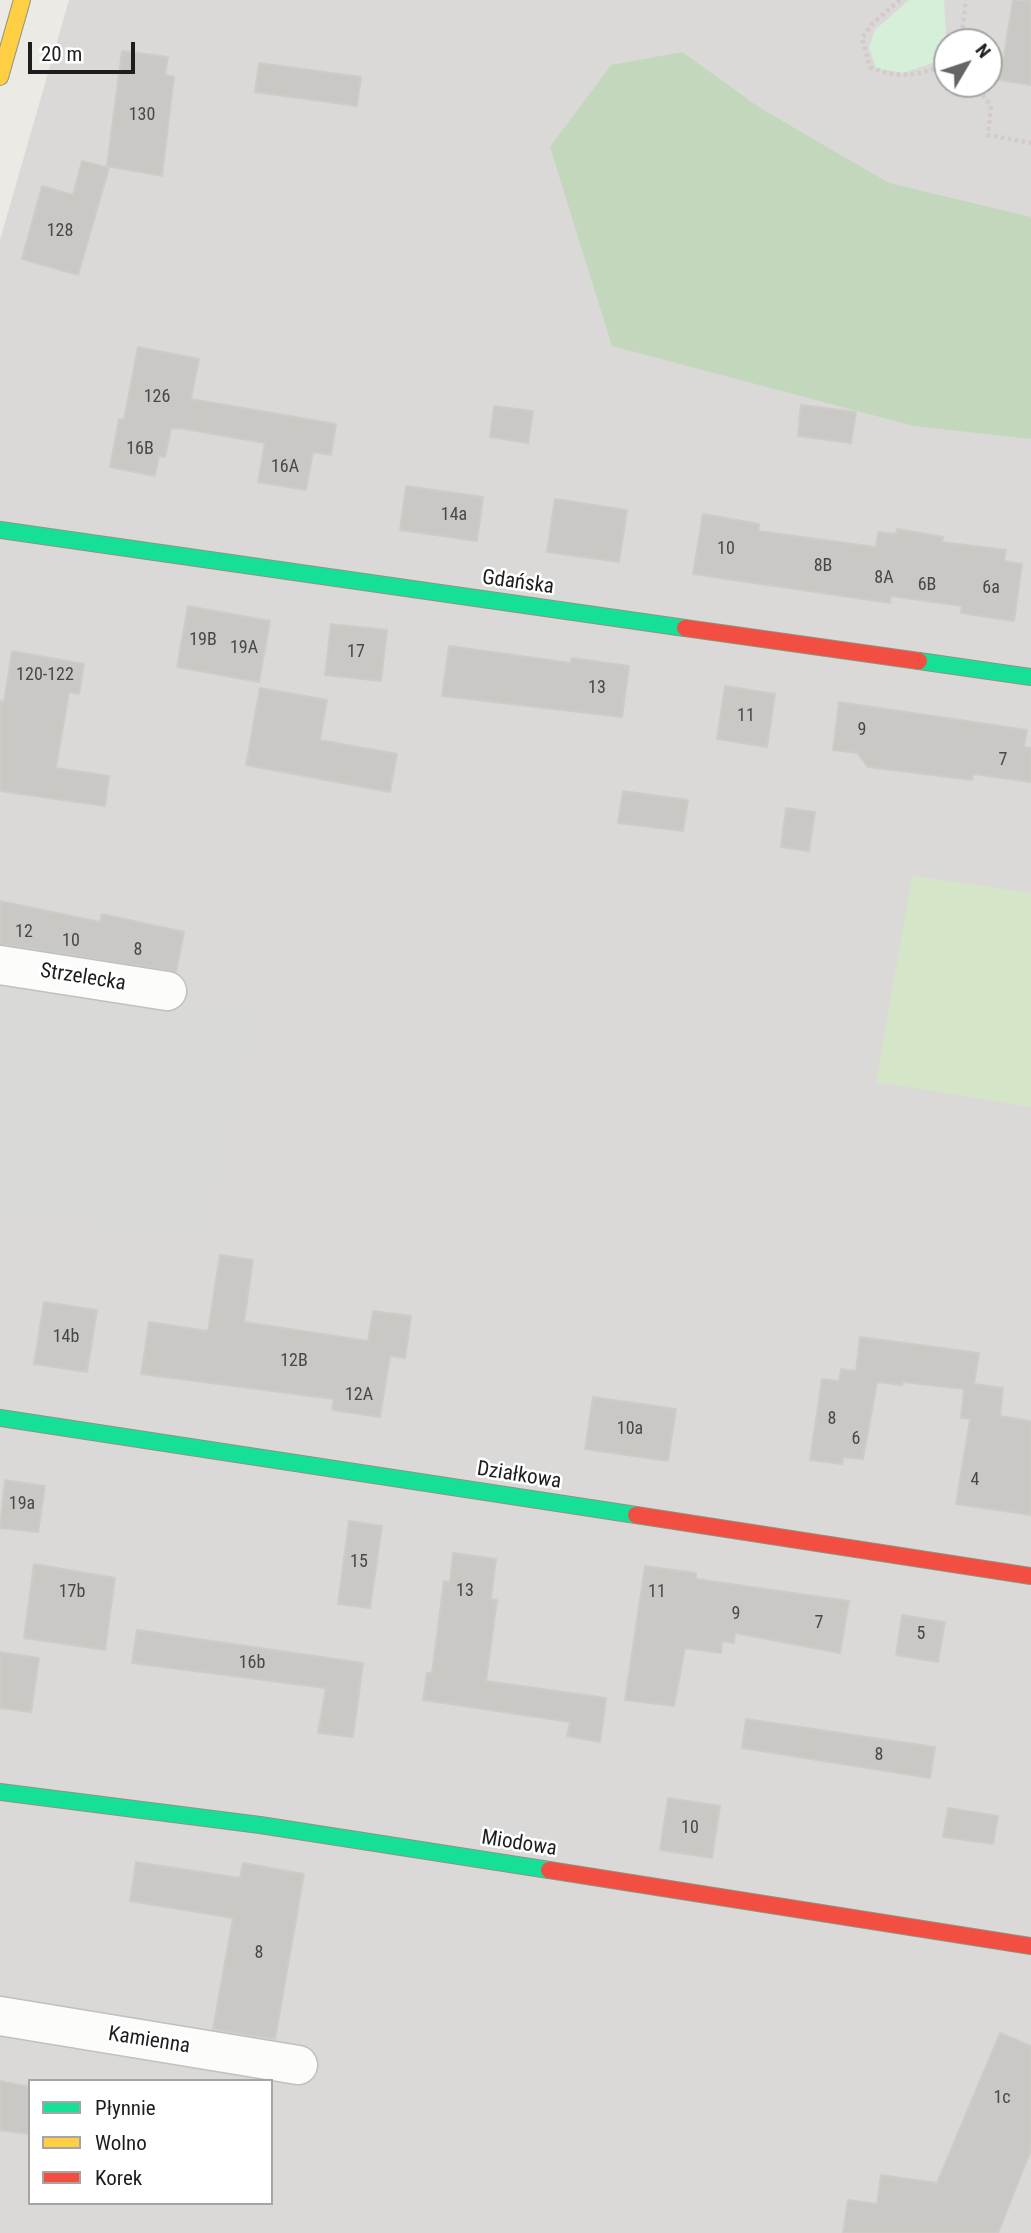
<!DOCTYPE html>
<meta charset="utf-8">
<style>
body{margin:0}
#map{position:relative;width:1031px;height:2233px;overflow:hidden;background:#ebeae5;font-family:"Roboto Condensed",sans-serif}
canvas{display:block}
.legend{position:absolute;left:28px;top:2079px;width:245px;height:126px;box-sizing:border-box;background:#fff;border:2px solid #a5a5a5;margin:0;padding:9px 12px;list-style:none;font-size:21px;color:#1d1d1d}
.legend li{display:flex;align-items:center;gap:14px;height:35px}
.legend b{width:35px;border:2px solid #a5a5a5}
.north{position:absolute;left:933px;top:28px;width:70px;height:70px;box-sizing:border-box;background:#fff;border:2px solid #a5a5a5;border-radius:50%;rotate:51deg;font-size:19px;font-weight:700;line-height:28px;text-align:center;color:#1d1d1d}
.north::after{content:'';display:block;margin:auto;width:24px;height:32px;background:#656563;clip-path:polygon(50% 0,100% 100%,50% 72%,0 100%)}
.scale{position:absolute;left:28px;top:42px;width:107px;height:32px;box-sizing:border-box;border:4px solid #1d1d1d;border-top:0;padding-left:9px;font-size:21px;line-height:24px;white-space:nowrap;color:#1d1d1d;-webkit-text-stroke:5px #fff;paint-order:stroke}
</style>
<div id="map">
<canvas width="1031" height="2233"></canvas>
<ul class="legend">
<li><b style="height:9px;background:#16e098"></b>Płynnie</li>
<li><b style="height:9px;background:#ffcf43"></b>Wolno</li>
<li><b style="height:9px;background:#f24e42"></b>Korek</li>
</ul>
<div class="north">N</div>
<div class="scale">20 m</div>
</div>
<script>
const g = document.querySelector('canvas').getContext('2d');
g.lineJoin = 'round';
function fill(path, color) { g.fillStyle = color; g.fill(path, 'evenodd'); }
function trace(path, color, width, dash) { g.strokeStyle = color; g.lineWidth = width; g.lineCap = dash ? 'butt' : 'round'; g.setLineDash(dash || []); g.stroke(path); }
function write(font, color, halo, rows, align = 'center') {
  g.font = font + ' "Roboto Condensed",sans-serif'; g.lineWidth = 5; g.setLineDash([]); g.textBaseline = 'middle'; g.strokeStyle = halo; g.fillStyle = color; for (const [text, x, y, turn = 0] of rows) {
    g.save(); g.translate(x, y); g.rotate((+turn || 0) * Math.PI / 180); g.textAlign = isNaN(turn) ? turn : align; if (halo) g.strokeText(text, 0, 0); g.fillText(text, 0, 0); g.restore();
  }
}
fill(new Path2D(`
 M 69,0 L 1031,0 L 1031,2233 L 0,2233 L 0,240 ZM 947,42 L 989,42 L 989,84 L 947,84 ZM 30,2081 L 271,2081 L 271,2203 L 30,2203 Z`), '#dad9d7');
fill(new Path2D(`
 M 0,974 L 255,1019 L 201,1237 L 0,1208 Z`), '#d9d9d7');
fill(new Path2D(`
 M 912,876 L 1031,893 L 1031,1107 L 876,1082 Z`), '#d4e6c7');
fill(new Path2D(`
 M 682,52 L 760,108 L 889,183 L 1031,217 L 1031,439 L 914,426 L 612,346 L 550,147 L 611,65 Z`), '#c3d7bd');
fill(new Path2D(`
 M 909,0 L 944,0 L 947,58 L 903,73 L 876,68 L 869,48 L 875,30 Z`), '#d6efd8');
const building = new Path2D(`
 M 1013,0 L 1031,0 L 1031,85 L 1000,80 Z
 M 122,51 L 168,57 L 165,75 L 174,77 L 162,176 L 107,166 Z
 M 259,63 L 361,77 L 357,106 L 255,92 Z
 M 82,161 L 109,168 L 78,275 L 22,259 L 42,186 L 73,195 Z
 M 138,347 L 199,359 L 191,399 L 336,424 L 331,455 L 313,452 L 306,490 L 258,482 L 265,443 L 179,428 L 171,429 L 165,457 L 159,456 L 155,476 L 110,467 L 119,419 L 124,420 Z
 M 801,405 L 856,412 L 851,443 L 798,436 Z
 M 494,406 L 533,411 L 528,443 L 490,437 Z
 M 406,486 L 483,497 L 477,541 L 400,530 Z
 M 555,499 L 627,510 L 619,562 L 547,552 Z
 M 703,514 L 759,524 L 758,531 L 876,547 L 878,532 L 896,534 L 897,529 L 943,537 L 942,542 L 1006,550 L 1004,561 L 1022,564 L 1014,621 L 961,613 L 962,606 L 891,596 L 890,603 L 693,574 Z
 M 188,606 L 270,621 L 259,682 L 177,667 Z
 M 331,624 L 387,630 L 381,681 L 325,675 Z
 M 449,646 L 571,663 L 572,658 L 629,666 L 622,717 L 442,696 Z
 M 12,651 L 84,664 L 79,694 L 69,692 L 56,768 L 109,776 L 105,806 L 0,791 L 0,701 L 4,702 Z
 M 725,686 L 775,694 L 767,747 L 717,739 Z
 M 260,688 L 327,700 L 320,740 L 397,754 L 390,792 L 246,765 Z
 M 839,702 L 1027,730 L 1024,747 L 1031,748 L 1031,782 L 973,774 L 972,780 L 868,767 L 857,753 L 833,750 Z
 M 623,791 L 688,800 L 683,831 L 618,823 Z
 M 786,808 L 815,812 L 809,851 L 781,847 Z
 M 0,901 L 100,922 L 102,914 L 184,932 L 176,972 L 0,944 Z
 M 220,1255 L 253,1260 L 244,1322 L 368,1341 L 373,1311 L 411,1316 L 405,1358 L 390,1356 L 380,1417 L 332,1410 L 334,1399 L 141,1374 L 149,1322 L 208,1331 Z
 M 44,1302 L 97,1310 L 87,1372 L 34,1364 Z
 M 860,1337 L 979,1353 L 974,1384 L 1003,1388 L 1000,1416 L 1031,1421 L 1031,1515 L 956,1504 L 970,1419 L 961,1418 L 964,1389 L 903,1382 L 902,1385 L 877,1382 L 863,1459 L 843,1457 L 842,1464 L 810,1460 L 822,1379 L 839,1381 L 841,1369 L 856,1371 Z
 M 593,1397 L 676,1409 L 668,1461 L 585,1449 Z
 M 5,1480 L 45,1486 L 38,1532 L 0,1528 Z
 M 349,1521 L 382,1526 L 370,1608 L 338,1604 Z
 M 453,1553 L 496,1559 L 491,1599 L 497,1600 L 486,1681 L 606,1698 L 600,1742 L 567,1736 L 570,1722 L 423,1700 L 427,1673 L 432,1673 L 444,1581 L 450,1582 Z
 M 34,1564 L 115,1578 L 105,1650 L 24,1638 Z
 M 645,1566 L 696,1573 L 696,1579 L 849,1601 L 840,1653 L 735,1633 L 734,1643 L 722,1641 L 721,1653 L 685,1648 L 674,1706 L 625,1700 Z
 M 902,1615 L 945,1622 L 938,1662 L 896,1655 Z
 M 137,1630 L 363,1663 L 353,1737 L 318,1733 L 326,1688 L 132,1663 Z
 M 0,1652 L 39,1658 L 31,1712 L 0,1708 Z
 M 746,1719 L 935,1747 L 930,1778 L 742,1748 Z
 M 668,1798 L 720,1806 L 712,1858 L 660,1850 Z
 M 948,1808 L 998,1816 L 993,1844 L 943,1837 Z
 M 136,1862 L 240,1878 L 243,1863 L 304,1874 L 275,2039 L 213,2029 L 233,1918 L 130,1901 Z
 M 1000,2033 L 1031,2046 L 1031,2150 L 998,2233 L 843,2233 L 848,2200 L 877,2204 L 881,2175 L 937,2183 Z
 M 0,2081 L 30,2087 L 30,2134 L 0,2130 Z`);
fill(building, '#c9c8c5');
trace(building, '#ceccc7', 2);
const street = new Path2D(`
 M 0,965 L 167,991
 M 0,2016 L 298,2065`);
const fast = new Path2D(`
 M 0,530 L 685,628
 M 919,661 L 1031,677
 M 0,1418 L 636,1515
 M 0,1792 L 260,1825 L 549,1870`);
const slow = new Path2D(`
 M 0,77 L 22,0`);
const jam = new Path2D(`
 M 685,628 L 919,661
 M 636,1515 L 1031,1576
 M 549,1870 L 1031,1946`);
trace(street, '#c1c0be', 41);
trace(fast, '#8f937f', 18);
trace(slow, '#8f937f', 18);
trace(jam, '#8f937f', 18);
trace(new Path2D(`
 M 900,0 L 872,24 L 862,38 L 870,67 C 897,80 920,75 947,64
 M 961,42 L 966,0
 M 974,84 L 991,106 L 988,135 L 1031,143`), '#d4cac7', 4.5, [3.5, 3.5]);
trace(street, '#fcfcfb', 38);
trace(fast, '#16e098', 16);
trace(slow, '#ffcf43', 16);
trace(jam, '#f24e42', 16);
write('18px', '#484847', null, [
 ["130",142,115],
 ["128",60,231],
 ["126",157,397],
 ["16B",140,449],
 ["16A",285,467],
 ["14a",454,515],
 ["10",726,549],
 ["8B",823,566],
 ["8A",884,578],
 ["6B",927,585],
 ["6a",991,588],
 ["19B",203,640],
 ["19A",244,648],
 ["17",356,652],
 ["120-122",45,675],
 ["13",597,688],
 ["11",746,716],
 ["9",862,730],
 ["7",1003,760],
 ["12",24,932],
 ["10",71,941],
 ["8",138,950],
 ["14b",66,1337],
 ["12B",294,1361],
 ["12A",359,1395],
 ["8",832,1419],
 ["10a",630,1429],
 ["6",856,1439],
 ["4",975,1480],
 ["19a",22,1504],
 ["15",359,1562],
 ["13",465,1591],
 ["17b",72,1592],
 ["11",657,1592],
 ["9",736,1614],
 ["7",819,1623],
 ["5",921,1634],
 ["16b",252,1663],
 ["8",879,1755],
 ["10",690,1828],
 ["8",259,1953],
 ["1c",1002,2098]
]);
write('21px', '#1d1d1d', '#fff', [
 ["Gdańska",518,583,8],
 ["Strzelecka",83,978,9],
 ["Działkowa",519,1476,9],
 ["Miodowa",519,1844,9],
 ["Kamienna",149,2041,9]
]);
</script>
